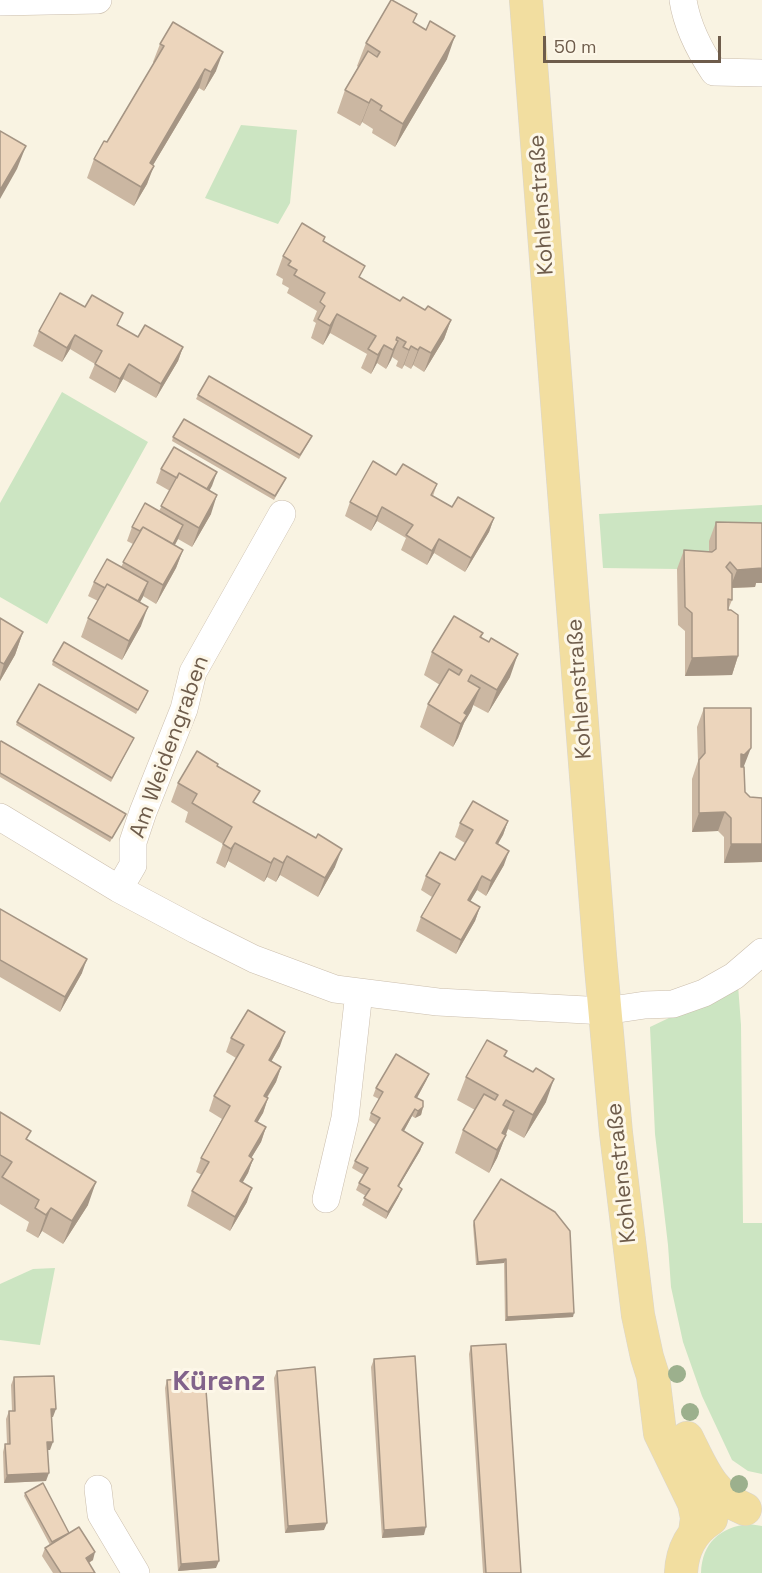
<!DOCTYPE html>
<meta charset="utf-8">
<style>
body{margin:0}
#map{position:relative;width:762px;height:1573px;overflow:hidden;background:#f9f3e2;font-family:"Space Grotesk",sans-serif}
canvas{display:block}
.scale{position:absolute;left:543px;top:36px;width:178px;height:27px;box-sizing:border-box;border:3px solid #6e5c4b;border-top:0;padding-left:8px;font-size:18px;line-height:21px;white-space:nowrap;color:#6e5c4b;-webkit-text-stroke:4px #fdf7e8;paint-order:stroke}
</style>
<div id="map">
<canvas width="762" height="1573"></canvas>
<div class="scale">50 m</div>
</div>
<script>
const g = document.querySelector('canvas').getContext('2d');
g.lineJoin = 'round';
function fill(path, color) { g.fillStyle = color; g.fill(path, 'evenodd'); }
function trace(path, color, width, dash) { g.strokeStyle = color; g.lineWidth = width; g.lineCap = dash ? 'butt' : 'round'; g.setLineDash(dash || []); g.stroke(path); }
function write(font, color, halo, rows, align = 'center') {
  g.font = font + ' "Space Grotesk",sans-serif'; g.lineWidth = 6; g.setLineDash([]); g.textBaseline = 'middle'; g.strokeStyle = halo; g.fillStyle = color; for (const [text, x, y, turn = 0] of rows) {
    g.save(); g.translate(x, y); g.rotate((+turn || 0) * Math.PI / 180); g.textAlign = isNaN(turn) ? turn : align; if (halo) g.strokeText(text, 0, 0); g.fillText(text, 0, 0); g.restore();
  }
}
fill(new Path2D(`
 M 241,125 L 297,130 L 290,203 L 278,224 L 205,198 Z
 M 62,392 L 148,442 L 47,624 L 0,597 L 0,503 Z
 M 762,505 L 762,542 L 705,571 L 677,569 L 603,568 L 599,514 Z
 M 738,985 L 741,1025 L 743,1223 L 762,1223 L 762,1474 L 748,1471 L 732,1460 L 702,1396 L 683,1342 L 671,1287 L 668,1245 L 655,1134 L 650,1027 Z
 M 55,1268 L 40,1345 L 0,1340 L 0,1284 L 33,1269 Z
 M 749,1524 L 762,1526 L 762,1573 L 701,1573 C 702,1543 720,1527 749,1524 Z`), '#cce5c2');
const minor = new Path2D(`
 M 683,0 C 687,26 700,51 714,72 L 762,73
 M 0,2 L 98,0
 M 0,817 L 119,889 L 196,930 L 254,959 L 335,989 L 438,1002 L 605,1011 L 645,1005 L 673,1004 L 704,993 L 734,976 L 762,952
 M 119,889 L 133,865 L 133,842 L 143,812 L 184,709 L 193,672 L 282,514
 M 326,1199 L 345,1118 L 359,992
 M 98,1489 L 101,1514 L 136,1573`);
const major = new Path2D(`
 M 526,0 L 600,956 L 616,1133 L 638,1315 L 647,1357 L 653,1376 L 660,1433 L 694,1503 L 697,1518 L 695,1533
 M 687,1438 C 702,1468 712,1496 745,1509
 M 681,1573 C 682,1550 692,1531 711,1519`);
trace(minor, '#cbbead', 28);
trace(major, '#d9d5d0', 34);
trace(minor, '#fff', 27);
trace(major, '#f2dea0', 33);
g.fillStyle = '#9cb08d';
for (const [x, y] of [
 [677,1374],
 [690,1412],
 [739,1484]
]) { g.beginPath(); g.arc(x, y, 9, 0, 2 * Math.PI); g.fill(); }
fill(new Path2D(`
 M 414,23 L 447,59 L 395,147 L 372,133 L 373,129 L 362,122 L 360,126 L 337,113 L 345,90 L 358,67 L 357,66 L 366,43 Z
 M 160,44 L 216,71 L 204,91 L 199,88 L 153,165 L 147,184 L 134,206 L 87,178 L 94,159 L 107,142 L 154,63 L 153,62 Z
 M 325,237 L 324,241 L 361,278 L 400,301 L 451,320 L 444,339 L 424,372 L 413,365 L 411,369 L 404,365 L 402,369 L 396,366 L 398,361 L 392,357 L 386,369 L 377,363 L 371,374 L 361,368 L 367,354 L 330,333 L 323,345 L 311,338 L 316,323 L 313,321 L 317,311 L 287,293 L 289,288 L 282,284 L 283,279 L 276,275 L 283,256 Z
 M 119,326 L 138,337 L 183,347 L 178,361 L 156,398 L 123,379 L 115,393 L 89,378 L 95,364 L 70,349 L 62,362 L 33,346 L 39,331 Z
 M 198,395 L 310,440 L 299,459 L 196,399 Z
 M 173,437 L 284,482 L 274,500 L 172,441 Z
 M 161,469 L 217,472 L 209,490 L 211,514 L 192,547 L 178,539 L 175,545 L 183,550 L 176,568 L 156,604 L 143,596 L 140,602 L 141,626 L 122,660 L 81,637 L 88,618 L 98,601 L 88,596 L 94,582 L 121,567 L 133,544 L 127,541 L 132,527 L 159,511 L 170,491 L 156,483 Z
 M 396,475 L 437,484 L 433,496 L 452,507 L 494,518 L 489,532 L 465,572 L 434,553 L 427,565 L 401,550 L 406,538 L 377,521 L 371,531 L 345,516 L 350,502 Z
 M 716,522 L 756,583 L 755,587 L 732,588 L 732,600 L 728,610 L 738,656 L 732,675 L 685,676 L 685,631 L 678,625 L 677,569 L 684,550 L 709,552 L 709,541 Z
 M 0,618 L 23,632 L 15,655 L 0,681 Z
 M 483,633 L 481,638 L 510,677 L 488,713 L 473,705 L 471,711 L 464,723 L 458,738 L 453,747 L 420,727 L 428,704 L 440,685 L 424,675 L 432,652 Z
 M 53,661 L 148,691 L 136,714 L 52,665 Z
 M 704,708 L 744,766 L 745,792 L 750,797 L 762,798 L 762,862 L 724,863 L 724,837 L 718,831 L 692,832 L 692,779 L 698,761 L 697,727 Z
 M 17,722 L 134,738 L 111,782 L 16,725 Z
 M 0,742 L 126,814 L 110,842 L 0,777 Z
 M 217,767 L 255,803 L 335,867 L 318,897 L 280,875 L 276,882 L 267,877 L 264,882 L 228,861 L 225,868 L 216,863 L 223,844 L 185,822 L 188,812 L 171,802 L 178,783 Z
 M 508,821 L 503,835 L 498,844 L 504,865 L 486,896 L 477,890 L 470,901 L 480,907 L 475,921 L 456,954 L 416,931 L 421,917 L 432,897 L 421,890 L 426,876 L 455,860 L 465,843 L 455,837 L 460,823 Z
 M 0,909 L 82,973 L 60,1012 L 0,977 Z
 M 231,1038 L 280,1046 L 271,1062 L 281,1068 L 276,1082 L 267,1098 L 268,1098 L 263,1113 L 257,1122 L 266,1127 L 261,1142 L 251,1158 L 253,1159 L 248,1173 L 243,1182 L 247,1202 L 230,1231 L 187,1206 L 192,1191 L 202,1175 L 196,1172 L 201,1158 L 222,1119 L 209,1111 L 214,1096 L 236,1058 L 226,1052 Z
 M 507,1051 L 505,1056 L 546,1102 L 524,1138 L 508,1129 L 497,1158 L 489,1173 L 455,1153 L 463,1130 L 475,1110 L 457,1100 L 466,1077 Z
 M 429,1074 L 426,1081 L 417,1098 L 423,1107 L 421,1115 L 415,1118 L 412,1116 L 404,1131 L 423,1143 L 420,1151 L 399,1186 L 399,1196 L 386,1219 L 362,1205 L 366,1196 L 356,1190 L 359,1183 L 364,1175 L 352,1168 L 355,1161 L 376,1125 L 369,1120 L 371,1113 L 379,1099 L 373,1096 L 376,1088 Z
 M 0,1112 L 28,1140 L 88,1205 L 63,1244 L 42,1231 L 38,1238 L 26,1231 L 29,1222 L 0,1204 Z
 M 474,1221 L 573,1317 L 505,1321 L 504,1263 L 476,1265 L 473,1225 Z
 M 471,1346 L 521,1573 L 483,1573 L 469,1354 Z
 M 374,1359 L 424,1535 L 382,1538 L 371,1367 Z
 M 277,1371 L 324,1530 L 285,1533 L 274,1378 Z
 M 14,1377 L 53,1417 L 51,1417 L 50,1450 L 48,1450 L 46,1481 L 4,1483 L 3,1452 L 5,1444 L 7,1444 L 6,1419 L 9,1411 L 12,1411 L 11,1385 Z
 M 167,1380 L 216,1568 L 178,1571 L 165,1388 Z
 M 25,1493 L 69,1533 L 93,1560 L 89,1563 L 95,1573 L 53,1573 L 42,1556 L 45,1548 L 50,1545 L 24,1496 Z`), '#cbb7a2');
fill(new Path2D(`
 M 455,36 L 447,59 L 395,147 L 403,124 Z
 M 223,52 L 216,71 L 204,91 L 211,72 Z
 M 205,69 L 199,88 L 143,182 L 150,163 Z
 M 371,99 L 362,122 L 360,126 L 369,103 Z
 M 26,146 L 17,169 L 0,199 L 0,190 Z
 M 154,166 L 147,184 L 134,206 L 141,187 Z
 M 337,314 L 330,333 L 323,345 L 330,326 Z
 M 451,320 L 444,339 L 424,372 L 431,353 Z
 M 75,335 L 70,349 L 62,362 L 67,348 Z
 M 398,341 L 391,360 L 386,369 L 393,350 Z
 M 384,345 L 377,363 L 371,374 L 378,355 Z
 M 411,346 L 404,365 L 402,369 L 409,350 Z
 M 183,347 L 178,361 L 156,398 L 161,384 Z
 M 420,347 L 413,365 L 411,369 L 418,350 Z
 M 129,364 L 123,379 L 115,393 L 120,379 Z
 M 217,472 L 212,486 L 200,508 L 205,494 Z
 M 217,495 L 211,514 L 192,547 L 199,528 Z
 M 382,507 L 377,521 L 371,531 L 377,517 Z
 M 494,518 L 489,532 L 465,572 L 471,558 Z
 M 183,525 L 178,539 L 165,562 L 170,548 Z
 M 439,539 L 434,553 L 427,565 L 432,551 Z
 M 183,550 L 176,568 L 156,604 L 163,585 Z
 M 762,564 L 762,583 L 756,583 L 755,587 L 730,588 L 737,570 Z
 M 148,582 L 143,597 L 130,619 L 135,605 Z
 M 148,607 L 141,626 L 122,660 L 129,641 Z
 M 23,632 L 15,655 L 0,681 L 0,677 L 4,664 Z
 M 518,654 L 510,677 L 488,713 L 497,690 Z
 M 738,656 L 732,675 L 685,676 L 692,658 Z
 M 480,688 L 471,711 L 464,723 L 458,738 L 453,747 L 464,713 Z
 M 751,748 L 744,766 L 737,773 L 741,754 Z
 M 725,812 L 718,831 L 692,832 L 699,813 Z
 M 508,821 L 503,835 L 490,857 L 496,843 Z
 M 235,843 L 228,861 L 225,868 L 231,849 Z
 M 731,844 L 762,844 L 762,862 L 724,863 Z
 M 342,849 L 335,867 L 318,897 L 325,878 Z
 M 509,851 L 504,865 L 486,896 L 491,881 Z
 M 287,856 L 280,875 L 276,882 L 283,863 Z
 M 274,858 L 267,877 L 264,882 L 271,863 Z
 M 482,876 L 477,890 L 463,914 L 468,900 Z
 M 480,907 L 475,921 L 456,954 L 461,940 Z
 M 87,959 L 82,973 L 60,1012 L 65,997 Z
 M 285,1032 L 280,1046 L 264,1074 L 269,1060 Z
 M 281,1067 L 276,1082 L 259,1110 L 264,1096 Z
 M 429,1074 L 426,1081 L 413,1105 L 415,1097 Z
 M 554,1079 L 546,1102 L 524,1138 L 533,1115 Z
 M 268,1098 L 263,1113 L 250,1135 L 255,1121 Z
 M 423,1107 L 421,1115 L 415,1118 L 418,1111 Z
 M 415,1109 L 412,1116 L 400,1138 L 402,1130 Z
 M 514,1111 L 506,1134 L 497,1150 L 502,1133 Z
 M 266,1127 L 261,1142 L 244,1170 L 249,1156 Z
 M 506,1135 L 497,1158 L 489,1173 L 497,1150 Z
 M 423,1143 L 420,1151 L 395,1193 L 398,1186 Z
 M 253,1159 L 248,1173 L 235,1195 L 240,1181 Z
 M 96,1182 L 88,1205 L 63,1244 L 72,1221 Z
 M 252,1188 L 247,1202 L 230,1231 L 235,1217 Z
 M 402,1189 L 399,1196 L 386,1219 L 388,1212 Z
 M 51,1208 L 42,1231 L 38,1238 L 46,1215 Z
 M 506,1259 L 504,1263 L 476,1265 L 478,1262 Z
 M 574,1313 L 573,1317 L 505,1321 L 507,1317 Z
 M 51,1409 L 56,1409 L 53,1417 L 48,1417 Z
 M 47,1442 L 53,1442 L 50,1450 L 45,1450 Z
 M 49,1473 L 46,1481 L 4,1483 L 7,1475 Z
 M 327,1523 L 324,1530 L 285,1533 L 288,1526 Z
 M 426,1527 L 424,1535 L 382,1538 L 384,1530 Z
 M 95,1552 L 93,1560 L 83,1566 L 86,1558 Z
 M 219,1561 L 216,1568 L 178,1571 L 181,1564 Z`), '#a59584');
const building = new Path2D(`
 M 391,0 L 392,0 L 417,14 L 413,22 L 426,30 L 430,21 L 455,36 L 403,124 L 380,110 L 382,106 L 371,99 L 369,103 L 345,90 L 368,51 L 377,57 L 380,52 L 366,43 Z
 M 173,22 L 223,52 L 211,72 L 205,69 L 150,163 L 154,166 L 141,187 L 94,159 L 104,141 L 107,142 L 164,46 L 160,44 Z
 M 0,131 L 26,146 L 0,190 Z
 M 302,223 L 325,237 L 323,241 L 365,266 L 359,277 L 400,301 L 403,297 L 425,310 L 428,306 L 451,320 L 431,353 L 420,347 L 418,350 L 411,346 L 409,350 L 403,347 L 406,342 L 397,337 L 396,340 L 398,341 L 393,350 L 384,345 L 378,355 L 368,349 L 376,336 L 337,314 L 330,326 L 318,319 L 325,306 L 320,302 L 325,293 L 294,275 L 297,270 L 288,265 L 291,261 L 283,256 Z
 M 60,293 L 85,307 L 92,295 L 123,313 L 117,325 L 138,337 L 145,325 L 183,347 L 161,384 L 129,364 L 120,379 L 95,364 L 102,351 L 75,335 L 67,348 L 39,331 Z
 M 209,376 L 312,436 L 300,455 L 198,395 Z
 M 184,419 L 286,478 L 275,496 L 173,437 Z
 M 174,447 L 217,472 L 207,489 L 179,473 L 177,478 L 161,469 Z
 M 373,461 L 396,475 L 403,464 L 437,484 L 431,495 L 452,507 L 458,497 L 494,518 L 471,558 L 439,539 L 432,551 L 406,535 L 413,525 L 382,507 L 377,517 L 350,502 Z
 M 179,473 L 217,495 L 199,528 L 161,506 Z
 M 145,503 L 183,525 L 173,544 L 143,527 L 140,531 L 132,527 Z
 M 716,522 L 762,523 L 762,568 L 737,570 L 730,562 L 726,567 L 732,574 L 732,600 L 728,599 L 728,610 L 731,610 L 738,615 L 738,656 L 692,658 L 692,613 L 685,607 L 684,550 L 712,552 L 716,549 Z
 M 143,527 L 183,550 L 163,585 L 123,562 Z
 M 107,559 L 148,582 L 138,601 L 107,584 L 105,588 L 94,582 Z
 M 107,584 L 148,607 L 129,641 L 88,618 Z
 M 454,616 L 483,633 L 480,637 L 489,642 L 491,638 L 518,654 L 497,690 L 471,675 L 468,681 L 480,688 L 464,713 L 467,715 L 461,724 L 428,704 L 449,669 L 459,675 L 462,670 L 432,652 Z
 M 0,618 L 23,632 L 4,664 L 0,662 Z
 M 64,642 L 148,691 L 138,710 L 53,661 Z
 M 39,684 L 134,738 L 112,778 L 17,722 Z
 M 704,708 L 751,708 L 751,748 L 744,755 L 741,754 L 741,767 L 744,767 L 745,792 L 750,797 L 762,798 L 762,844 L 731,844 L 731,818 L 725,812 L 699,813 L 699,760 L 705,753 Z
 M 1,741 L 126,814 L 112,838 L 0,773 L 0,742 Z
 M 197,751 L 218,764 L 217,766 L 260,791 L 253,802 L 316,838 L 318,834 L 342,849 L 325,878 L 287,856 L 283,863 L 274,858 L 271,863 L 235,843 L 231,849 L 223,844 L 232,827 L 192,803 L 197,794 L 178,783 Z
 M 473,801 L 508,821 L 496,843 L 509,851 L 491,881 L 482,876 L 468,900 L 480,907 L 461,940 L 421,917 L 440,884 L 426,876 L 440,852 L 455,860 L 473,830 L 460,823 Z
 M 0,909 L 87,959 L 65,997 L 0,960 Z
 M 248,1010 L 285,1032 L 269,1060 L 281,1067 L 264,1096 L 268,1098 L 255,1121 L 266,1127 L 249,1156 L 253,1159 L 240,1181 L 252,1188 L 235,1217 L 192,1191 L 209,1162 L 201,1158 L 230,1106 L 214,1096 L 244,1045 L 231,1038 Z
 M 487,1040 L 507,1051 L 504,1056 L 533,1072 L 536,1068 L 554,1079 L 533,1115 L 506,1100 L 503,1105 L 514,1111 L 502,1133 L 506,1135 L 497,1150 L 463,1130 L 484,1094 L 495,1100 L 498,1095 L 466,1077 Z
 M 396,1054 L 429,1074 L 415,1097 L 423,1101 L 423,1107 L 418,1111 L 415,1109 L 402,1130 L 423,1143 L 398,1186 L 402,1189 L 388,1212 L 364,1198 L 370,1189 L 359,1183 L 368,1168 L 355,1161 L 380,1118 L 371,1113 L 383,1092 L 376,1088 Z
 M 0,1112 L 31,1131 L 26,1139 L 96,1182 L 72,1221 L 51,1208 L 46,1215 L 35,1208 L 39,1200 L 2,1177 L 12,1162 L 0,1155 Z
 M 501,1179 L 555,1212 L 570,1231 L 574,1313 L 507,1317 L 506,1259 L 478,1262 L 474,1221 Z
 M 506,1344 L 521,1573 L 486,1573 L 471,1346 Z
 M 415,1356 L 426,1527 L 384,1530 L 374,1359 Z
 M 315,1367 L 327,1523 L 288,1526 L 277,1371 Z
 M 54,1376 L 56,1409 L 51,1409 L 53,1442 L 47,1442 L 49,1473 L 7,1475 L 5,1444 L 10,1444 L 9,1411 L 15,1411 L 14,1377 Z
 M 205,1377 L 219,1561 L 181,1564 L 167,1380 Z
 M 43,1483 L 69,1533 L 52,1542 L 25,1493 Z
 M 79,1527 L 95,1552 L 86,1558 L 95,1573 L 61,1573 L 45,1548 Z`);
fill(building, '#ecd5bc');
trace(building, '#a59584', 1.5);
write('22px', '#6e5c4b', '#fdf7e8', [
 ["Kohlenstraße",542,205,-94],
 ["Kohlenstraße",580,689,-94],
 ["Am Weidengraben",170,747,-70],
 ["Kohlenstraße",622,1173,-96]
]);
write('bold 28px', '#82638b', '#fdf7e8', [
 ["Kürenz",219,1382]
]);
</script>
